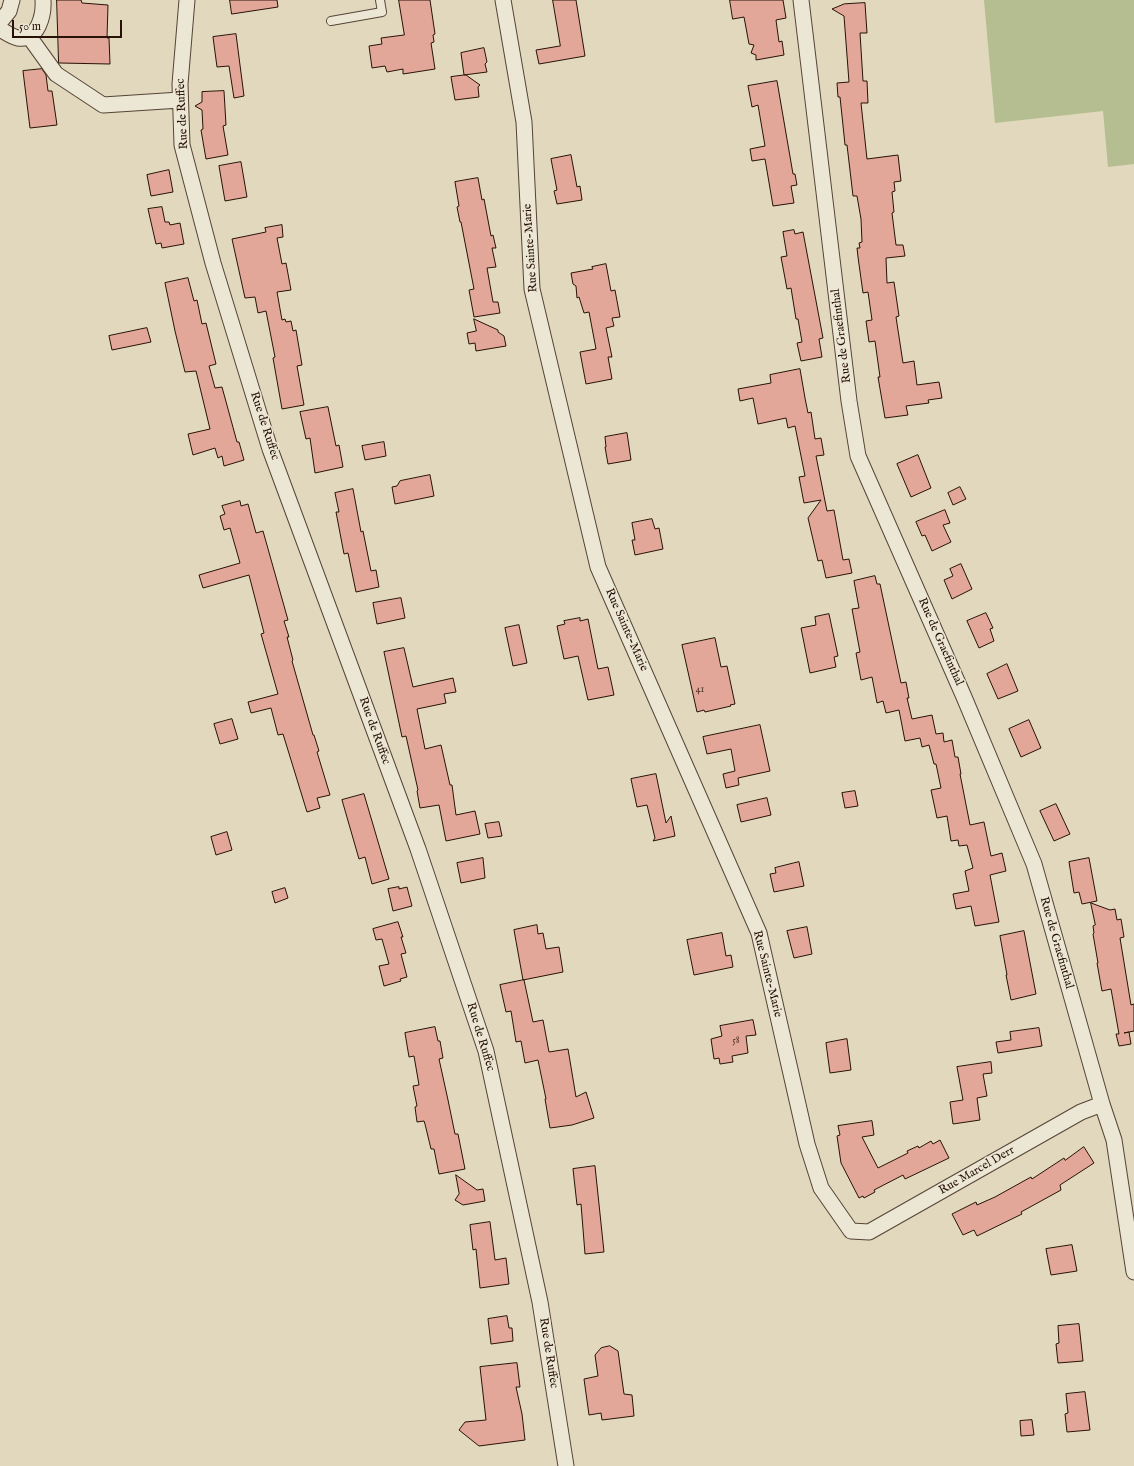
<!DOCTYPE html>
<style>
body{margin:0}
#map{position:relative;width:1134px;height:1466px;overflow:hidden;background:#e1d8be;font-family:"IM FELL English",serif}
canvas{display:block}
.scale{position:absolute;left:12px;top:20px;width:110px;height:18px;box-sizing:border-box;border:2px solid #281207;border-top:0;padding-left:5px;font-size:12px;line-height:14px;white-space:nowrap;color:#281207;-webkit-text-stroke:3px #ece6d5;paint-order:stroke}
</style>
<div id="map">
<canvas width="1134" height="1466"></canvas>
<div class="scale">50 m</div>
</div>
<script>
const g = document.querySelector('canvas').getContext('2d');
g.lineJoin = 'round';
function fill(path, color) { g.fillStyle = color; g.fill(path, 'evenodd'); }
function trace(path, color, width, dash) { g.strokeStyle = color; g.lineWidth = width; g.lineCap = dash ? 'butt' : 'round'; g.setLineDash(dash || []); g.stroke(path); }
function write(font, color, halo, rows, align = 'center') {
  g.font = font + ' "IM FELL English",serif'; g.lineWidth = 3; g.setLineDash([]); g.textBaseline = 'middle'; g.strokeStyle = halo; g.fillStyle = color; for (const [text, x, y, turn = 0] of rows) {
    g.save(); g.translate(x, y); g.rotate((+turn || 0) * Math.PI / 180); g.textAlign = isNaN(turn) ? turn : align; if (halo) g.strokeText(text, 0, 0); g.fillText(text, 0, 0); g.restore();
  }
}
fill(new Path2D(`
 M 984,0 L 1134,0 L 1134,164 L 1108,167 L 1103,111 L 995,123 Z`), '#b5be90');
const building = new Path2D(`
 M 57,0 L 81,0 L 82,3 L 108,5 L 107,38 L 109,38 L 110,64 L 59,63 Z
 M 230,0 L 277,0 L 278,7 L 232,14 Z
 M 399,0 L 430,0 L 435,34 L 433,35 L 434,42 L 431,43 L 435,69 L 403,74 L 403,69 L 387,72 L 385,66 L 372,68 L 369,46 L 382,44 L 381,38 L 404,35 Z
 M 553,0 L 576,0 L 585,56 L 539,64 L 536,50 L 560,46 Z
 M 730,0 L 783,0 L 786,18 L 776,20 L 779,42 L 782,41 L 784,55 L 756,60 L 756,55 L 751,53 L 754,45 L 749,44 L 744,17 L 733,19 Z
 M 865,3 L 867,33 L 860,33 L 863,81 L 867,81 L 868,103 L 861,103 L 867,159 L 898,155 L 901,181 L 894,182 L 895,191 L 892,192 L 894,212 L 892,213 L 896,245 L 903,245 L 905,256 L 886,258 L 887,283 L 894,282 L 899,316 L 896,317 L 903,363 L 914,361 L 917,385 L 939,382 L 942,398 L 928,400 L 929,403 L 906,406 L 908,415 L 885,418 L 878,377 L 880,377 L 875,341 L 869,342 L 866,321 L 872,320 L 868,292 L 863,293 L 858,257 L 857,248 L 860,248 L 859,243 L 862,242 L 861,219 L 857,196 L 853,196 L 847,145 L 845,145 L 844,135 L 840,97 L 838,97 L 837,83 L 849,82 L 844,16 L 832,9 L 844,4 Z
 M 236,34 L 244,96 L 234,98 L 229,66 L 217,67 L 213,37 Z
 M 484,48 L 487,62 L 485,64 L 487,72 L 464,75 L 461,53 Z
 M 42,69 L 46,75 L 48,91 L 52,91 L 57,125 L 30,128 L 23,71 Z
 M 466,75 L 480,85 L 478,87 L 479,97 L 455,100 L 451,77 Z
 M 777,81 L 793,174 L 795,174 L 797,185 L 791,186 L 794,203 L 773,206 L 765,159 L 752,161 L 750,149 L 765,146 L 758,105 L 752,107 L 748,86 Z
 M 224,91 L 226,125 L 223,126 L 228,155 L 206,159 L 201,130 L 203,129 L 202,110 L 195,106 L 202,102 L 202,92 Z
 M 571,155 L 577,187 L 580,186 L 582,200 L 557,204 L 554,191 L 557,190 L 551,159 Z
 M 241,162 L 247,197 L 225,201 L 219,166 Z
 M 169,170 L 173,192 L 151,196 L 147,175 Z
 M 478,178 L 482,200 L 484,199 L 491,236 L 493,235 L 496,248 L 492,248 L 496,267 L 487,268 L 493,302 L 498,302 L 500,313 L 474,317 L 469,290 L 474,289 L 461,222 L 460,222 L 457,207 L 459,206 L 455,182 Z
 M 162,207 L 165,222 L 169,222 L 170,225 L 180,223 L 184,244 L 162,248 L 161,243 L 156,244 L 148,209 Z
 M 282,225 L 283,237 L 277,238 L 282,264 L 286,263 L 291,290 L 277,292 L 282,320 L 285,319 L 286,322 L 291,321 L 293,331 L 296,330 L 302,365 L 297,366 L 304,405 L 282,409 L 273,358 L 275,357 L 266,311 L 258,313 L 255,297 L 245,298 L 232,239 L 266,232 L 265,228 Z
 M 794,230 L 795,234 L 803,232 L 823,338 L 819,339 L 822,357 L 801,361 L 797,343 L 802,342 L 798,319 L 796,319 L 791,288 L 787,289 L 781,257 L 787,256 L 783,232 Z
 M 606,264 L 611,291 L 615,290 L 620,317 L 612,318 L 614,326 L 606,328 L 612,357 L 608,357 L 612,379 L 586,384 L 580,352 L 596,349 L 589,312 L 584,313 L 579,297 L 577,298 L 576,286 L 573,284 L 571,273 L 593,269 L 592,267 Z
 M 188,278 L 194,301 L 197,300 L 202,324 L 206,323 L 216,364 L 209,366 L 215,388 L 222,387 L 237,442 L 239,442 L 244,460 L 224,466 L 222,456 L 218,458 L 215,448 L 193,455 L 188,434 L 210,429 L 196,371 L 185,372 L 175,331 L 165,283 Z
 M 474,319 L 498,330 L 498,332 L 504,336 L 506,346 L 476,351 L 475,343 L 469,344 L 467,333 L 476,331 Z
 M 147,328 L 151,342 L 112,350 L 109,336 Z
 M 800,369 L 805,398 L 808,413 L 811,412 L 815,439 L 821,438 L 824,455 L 816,456 L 827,511 L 834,510 L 843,560 L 849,559 L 852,573 L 826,578 L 822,560 L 818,561 L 808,518 L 821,500 L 804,503 L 799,477 L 805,476 L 795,426 L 788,428 L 786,418 L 758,424 L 753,398 L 740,401 L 738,389 L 771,383 L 770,375 Z
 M 328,407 L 336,446 L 339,445 L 343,467 L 315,473 L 310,438 L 306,439 L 300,412 Z
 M 627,433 L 631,460 L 608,464 L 605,447 L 606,447 L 605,437 Z
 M 384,442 L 386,456 L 365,460 L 362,446 Z
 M 918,455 L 931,488 L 911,497 L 897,464 Z
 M 430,475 L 434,496 L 395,504 L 392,487 L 397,486 L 400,481 Z
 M 960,487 L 966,499 L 953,505 L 948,493 Z
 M 353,489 L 361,532 L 363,531 L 371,571 L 376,570 L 379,587 L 356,592 L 348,553 L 344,554 L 336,512 L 339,512 L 335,493 Z
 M 240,501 L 241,506 L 248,504 L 256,533 L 263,531 L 288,620 L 284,621 L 289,637 L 287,637 L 293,660 L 292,661 L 313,735 L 314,735 L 319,751 L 317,752 L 330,795 L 317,798 L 320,808 L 307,812 L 283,734 L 278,735 L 271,708 L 251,713 L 248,702 L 278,694 L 261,634 L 264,633 L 249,575 L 203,588 L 199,575 L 240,563 L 230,528 L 224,530 L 220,516 L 225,514 L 222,506 Z
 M 945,510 L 950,523 L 943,525 L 951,542 L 932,551 L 925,535 L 922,536 L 916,522 Z
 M 652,519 L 655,529 L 659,528 L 663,549 L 635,555 L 632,540 L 635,540 L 632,523 Z
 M 961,564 L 972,589 L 952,599 L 944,580 L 953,576 L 950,569 Z
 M 875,576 L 877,584 L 880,584 L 901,683 L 906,682 L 909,698 L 907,698 L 912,719 L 932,715 L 936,734 L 943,733 L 944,742 L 952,740 L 955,757 L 958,757 L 961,774 L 960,774 L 970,825 L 984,822 L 991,856 L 1002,853 L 1006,871 L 990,875 L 999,922 L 975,926 L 971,906 L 956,909 L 953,894 L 969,891 L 965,871 L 973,868 L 967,845 L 959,846 L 958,840 L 951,841 L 947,816 L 937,818 L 931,790 L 941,788 L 936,764 L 934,764 L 929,745 L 922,747 L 920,738 L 905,741 L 899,710 L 886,713 L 883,701 L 877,703 L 872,677 L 861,680 L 856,653 L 860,652 L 852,609 L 859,608 L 854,581 Z
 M 401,598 L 405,618 L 377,624 L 373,603 Z
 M 986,613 L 993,628 L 990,629 L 994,641 L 979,648 L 967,621 Z
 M 829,614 L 838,656 L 834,657 L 836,667 L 810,673 L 801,628 L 816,625 L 815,617 Z
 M 580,618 L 580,621 L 588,619 L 598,669 L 608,667 L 614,695 L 588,700 L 578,656 L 564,659 L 557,626 L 565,624 L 564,621 Z
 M 519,625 L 527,663 L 513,666 L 505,628 Z
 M 715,638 L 721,667 L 727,666 L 735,704 L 730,705 L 731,706 L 705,712 L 704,710 L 697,712 L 682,645 Z
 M 404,648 L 413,687 L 453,678 L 456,692 L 444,694 L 446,703 L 417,709 L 425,749 L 441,745 L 450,785 L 452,785 L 456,815 L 475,811 L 480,834 L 446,841 L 439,805 L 420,808 L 417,791 L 418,790 L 406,736 L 402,737 L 384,652 Z
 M 1007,664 L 1018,691 L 998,699 L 987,674 Z
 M 232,719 L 238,739 L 220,744 L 214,724 Z
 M 1029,720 L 1041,748 L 1021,757 L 1009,729 Z
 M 760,725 L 770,771 L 738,778 L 739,785 L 726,788 L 723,774 L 735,771 L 731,749 L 707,754 L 703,737 Z
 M 656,774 L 666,823 L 671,816 L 675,836 L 653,841 L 655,838 L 647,805 L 637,807 L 631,779 Z
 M 855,791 L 858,806 L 845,808 L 842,793 Z
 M 364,794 L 389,879 L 372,884 L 365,857 L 359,859 L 342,800 Z
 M 767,798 L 771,815 L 741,822 L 737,805 Z
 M 1056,804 L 1070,834 L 1054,841 L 1040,811 Z
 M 499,822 L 502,836 L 488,838 L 485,824 Z
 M 227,832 L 232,850 L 216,855 L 211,837 Z
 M 483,858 L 485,878 L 461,883 L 457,863 Z
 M 1089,858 L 1097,901 L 1082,904 L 1079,892 L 1074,893 L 1069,862 Z
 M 799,862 L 804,886 L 774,892 L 770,874 L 776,873 L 775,868 Z
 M 399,887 L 399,889 L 407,887 L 412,906 L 393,911 L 388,889 Z
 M 285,888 L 288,898 L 275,903 L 272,892 Z
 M 1091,903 L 1110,910 L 1115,909 L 1117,920 L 1121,919 L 1124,937 L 1120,938 L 1131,1005 L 1134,1004 L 1134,1031 L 1124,1033 L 1129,1032 L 1131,1044 L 1119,1046 L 1116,1034 L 1119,1034 L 1111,989 L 1102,991 L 1097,963 L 1098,963 L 1093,934 L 1094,933 L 1093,926 L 1095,925 Z
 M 398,922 L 403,937 L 401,937 L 406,953 L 401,954 L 407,977 L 400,979 L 401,981 L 384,986 L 379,966 L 389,964 L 382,939 L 376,940 L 373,929 Z
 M 537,925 L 538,934 L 543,933 L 546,949 L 559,947 L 563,972 L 523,980 L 514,930 Z
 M 807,927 L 812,954 L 794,958 L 787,931 Z
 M 1024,931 L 1036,994 L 1011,1000 L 1006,975 L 1007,975 L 1000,936 Z
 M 722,933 L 726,956 L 731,955 L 733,967 L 694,975 L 687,940 Z
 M 524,980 L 533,1022 L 543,1020 L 549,1052 L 568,1049 L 576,1097 L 586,1092 L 594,1118 L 572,1125 L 550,1128 L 545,1099 L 546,1099 L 538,1060 L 525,1063 L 521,1041 L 516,1042 L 511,1011 L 506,1012 L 500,985 Z
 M 753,1020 L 756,1035 L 746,1036 L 748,1053 L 732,1056 L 733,1062 L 720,1064 L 719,1058 L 714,1059 L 711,1039 L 722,1036 L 720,1026 Z
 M 435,1027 L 438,1041 L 440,1041 L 443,1058 L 439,1059 L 448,1100 L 455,1134 L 458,1134 L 465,1169 L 439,1174 L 434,1149 L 431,1149 L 425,1124 L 424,1121 L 417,1122 L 415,1107 L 417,1106 L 413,1086 L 419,1085 L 414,1056 L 409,1057 L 405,1033 Z
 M 1039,1028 L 1042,1046 L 998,1053 L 996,1042 L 1011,1040 L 1010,1032 Z
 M 847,1039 L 851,1070 L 830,1073 L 826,1043 Z
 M 991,1062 L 992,1073 L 983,1074 L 987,1096 L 977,1098 L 980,1120 L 953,1124 L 950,1102 L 963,1100 L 957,1067 Z
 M 872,1121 L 874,1135 L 862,1137 L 878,1168 L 908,1153 L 907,1151 L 918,1146 L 919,1148 L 931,1141 L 933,1144 L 940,1140 L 949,1158 L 905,1179 L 903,1175 L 874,1190 L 875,1192 L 864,1198 L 863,1196 L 859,1198 L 841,1163 L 837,1136 L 840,1135 L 838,1126 Z
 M 1084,1147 L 1094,1163 L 1060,1185 L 1061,1190 L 1021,1212 L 1022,1214 L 977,1236 L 974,1230 L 963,1235 L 952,1214 L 976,1202 L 977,1205 L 995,1197 L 1031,1177 L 1032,1179 L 1064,1158 L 1065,1160 Z
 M 595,1166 L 604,1252 L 585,1254 L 581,1204 L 577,1205 L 573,1169 Z
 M 456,1175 L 477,1190 L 483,1189 L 485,1201 L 463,1205 L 455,1200 L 459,1194 Z
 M 490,1222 L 495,1260 L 506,1258 L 509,1284 L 480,1288 L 476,1249 L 473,1250 L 470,1225 Z
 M 1072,1245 L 1077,1271 L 1051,1275 L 1046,1249 Z
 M 507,1316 L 509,1328 L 512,1328 L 513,1341 L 491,1344 L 488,1319 Z
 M 1079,1324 L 1083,1361 L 1058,1363 L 1056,1344 L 1059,1343 L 1058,1326 Z
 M 610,1346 L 618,1351 L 624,1394 L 632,1395 L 634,1416 L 602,1420 L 601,1413 L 589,1415 L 584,1379 L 598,1376 L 595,1355 L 601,1348 Z
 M 517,1363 L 520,1387 L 516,1387 L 522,1414 L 525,1440 L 479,1446 L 459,1430 L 465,1422 L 486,1420 L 480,1367 Z
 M 1085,1392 L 1090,1430 L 1067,1432 L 1065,1414 L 1068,1413 L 1066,1394 Z
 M 1032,1420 L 1034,1435 L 1021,1436 L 1020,1421 Z`);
fill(building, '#e2a799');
trace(building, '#281207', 1);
const lane = new Path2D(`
 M 331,21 L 382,12 L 380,0`);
const street = new Path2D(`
 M 187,0 L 180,84 L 182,145 L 213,263 L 270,449 L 418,849 L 486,1051 L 540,1302 L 566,1466
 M 503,0 L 524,122 L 532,289 L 598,567 L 759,933 L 807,1144 L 821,1188 L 851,1231 L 869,1232 L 1081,1112 L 1102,1104
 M 801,0 L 849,401 L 858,456 L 964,697 L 1034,864 L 1102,1104 L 1114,1140 L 1134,1272
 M 0,22 L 9,11 L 12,0
 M 0,29 C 5,32 12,37 18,38 C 38,41 44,15 43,0
 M 28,35 L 56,74 L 103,105 L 180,100`);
trace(lane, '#564435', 10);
trace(street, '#564435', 17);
trace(lane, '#ece6d5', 8);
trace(street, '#ece6d5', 15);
write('10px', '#56372c', null, [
 ["41",700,690],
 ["58",736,1041]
]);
write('12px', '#281207', '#ece6d5', [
 ["Rue de Ruffec",183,114,-93],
 ["Rue Sainte-Marie",531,248,-94],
 ["Rue de Graefinthal",842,336,-97],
 ["Rue de Ruffec",264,426,72],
 ["Rue Sainte-Marie",626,630,66],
 ["Rue de Graefinthal",940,642,66],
 ["Rue de Ruffec",374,731,70],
 ["Rue de Graefinthal",1056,943,74],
 ["Rue Sainte-Marie",767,974,76],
 ["Rue de Ruffec",480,1037,73],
 ["Rue Marcel Derr",977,1171,-30],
 ["Rue de Ruffec",548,1353,81]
]);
</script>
